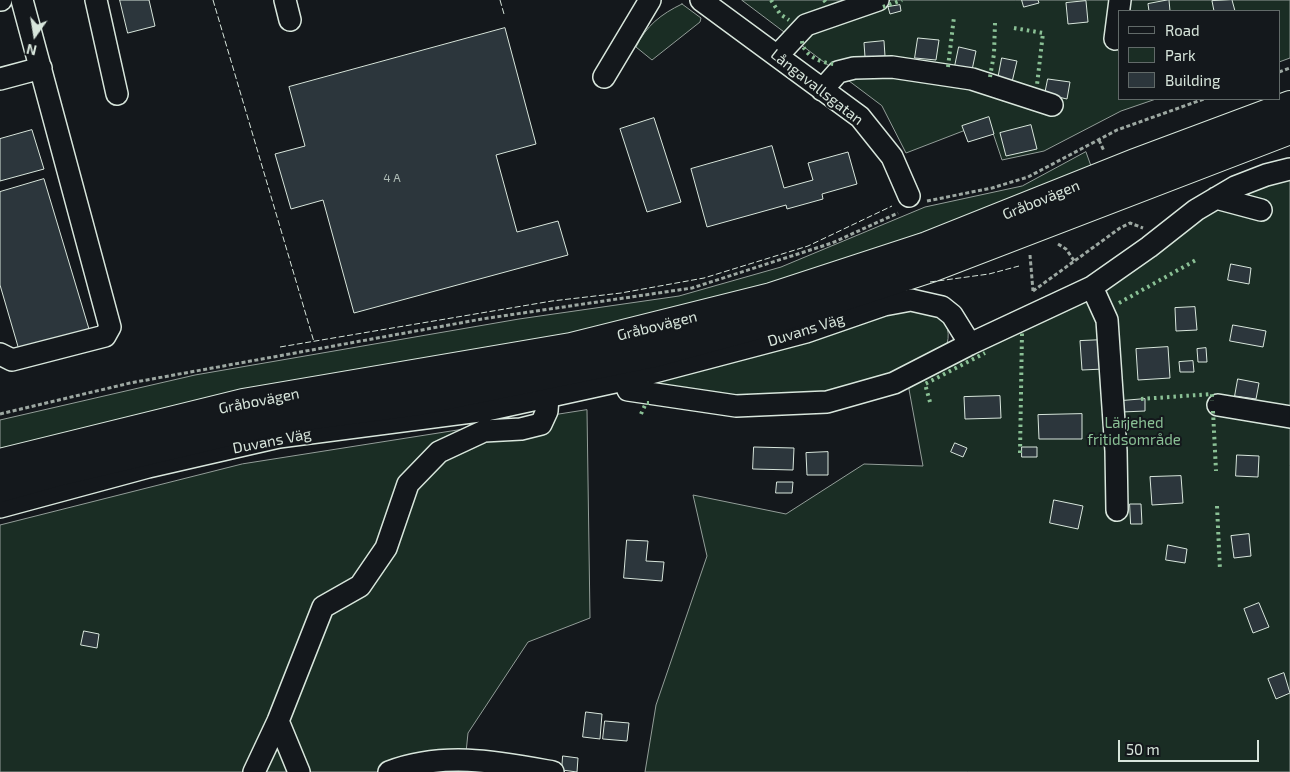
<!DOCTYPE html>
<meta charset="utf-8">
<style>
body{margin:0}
#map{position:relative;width:1290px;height:772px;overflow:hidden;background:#14181c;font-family:"Exo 2",sans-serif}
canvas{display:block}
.legend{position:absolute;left:1118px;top:10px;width:162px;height:90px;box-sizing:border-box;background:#14181c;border:1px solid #626a69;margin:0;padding:6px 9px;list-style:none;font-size:15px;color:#d8e6dc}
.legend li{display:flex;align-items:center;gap:10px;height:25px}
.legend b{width:25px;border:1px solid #626a69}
.north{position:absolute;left:10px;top:10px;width:50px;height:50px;-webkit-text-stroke:4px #14181c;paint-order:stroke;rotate:193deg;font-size:14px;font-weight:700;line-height:20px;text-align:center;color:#d8e6dc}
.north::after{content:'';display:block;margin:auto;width:18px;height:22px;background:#d8e6dc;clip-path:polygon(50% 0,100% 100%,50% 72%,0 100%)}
.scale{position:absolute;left:1118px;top:740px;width:141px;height:22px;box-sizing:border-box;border:2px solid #d8e6dc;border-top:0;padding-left:6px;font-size:15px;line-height:18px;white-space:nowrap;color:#d8e6dc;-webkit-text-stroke:4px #14181c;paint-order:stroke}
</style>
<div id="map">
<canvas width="1290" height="772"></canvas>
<ul class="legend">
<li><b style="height:6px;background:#14181c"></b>Road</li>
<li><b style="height:14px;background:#1a2d24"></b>Park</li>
<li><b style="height:14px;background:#2c363c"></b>Building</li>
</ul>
<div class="north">N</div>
<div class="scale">50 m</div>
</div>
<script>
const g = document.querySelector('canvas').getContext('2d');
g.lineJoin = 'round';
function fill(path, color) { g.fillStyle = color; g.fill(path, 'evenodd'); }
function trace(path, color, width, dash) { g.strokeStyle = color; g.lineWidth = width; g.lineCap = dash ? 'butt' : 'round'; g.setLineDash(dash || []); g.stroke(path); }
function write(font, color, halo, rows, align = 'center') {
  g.font = font + ' "Exo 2",sans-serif'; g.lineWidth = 4; g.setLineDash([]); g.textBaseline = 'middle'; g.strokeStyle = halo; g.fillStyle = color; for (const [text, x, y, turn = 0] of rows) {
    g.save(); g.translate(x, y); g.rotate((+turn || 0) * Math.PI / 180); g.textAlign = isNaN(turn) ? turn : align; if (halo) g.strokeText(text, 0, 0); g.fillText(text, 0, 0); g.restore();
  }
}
const green = new Path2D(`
 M 742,0 L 1290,0 L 1290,58 L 1279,62 L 1279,11 L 1119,11 L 1119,99 L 1156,99 L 1121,111 L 1044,151 L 1002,160 L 989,121 L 906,153 L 882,106 Z
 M 682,4 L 701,18 L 700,22 L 652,60 L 636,47 C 646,26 661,14 682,4 Z
 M 1086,152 L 1091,166 L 984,210 L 847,260 L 781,281 L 581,332 L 202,399 L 0,449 L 0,420 L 195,375 L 519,319 L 679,296 L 781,267 L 925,207 L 1022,186 Z
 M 1290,159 L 1290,772 L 645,772 L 656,705 L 707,556 L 693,495 L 786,514 L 864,464 L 923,466 L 906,373 L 865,387 L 766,400 L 642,386 L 901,307 C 922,310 955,313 947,344 L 1084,283 Z
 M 587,410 L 590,618 L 528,642 L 468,733 L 464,772 L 0,772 L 0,525 L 242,464 Z`);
fill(green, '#1a2d24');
trace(green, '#939e99', 1);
const building = new Path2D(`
 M 120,0 L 149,0 L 155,26 L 128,33 Z
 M 1022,0 L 1038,0 L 1039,3 L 1024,7 Z
 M 1169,0 L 1170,11 L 1149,11 L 1148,4 Z
 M 1232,0 L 1235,11 L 1214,11 L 1212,1 Z
 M 1086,1 L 1088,22 L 1068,24 L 1066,3 Z
 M 900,5 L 901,11 L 890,14 L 888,7 Z
 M 505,28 L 536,144 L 496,155 L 517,232 L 558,221 L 568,255 L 354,313 L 323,200 L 291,209 L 275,154 L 305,146 L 289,87 Z
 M 918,38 L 939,40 L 936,60 L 915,58 Z
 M 884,41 L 885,56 L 865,57 L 864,43 Z
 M 959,47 L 976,51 L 972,70 L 955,66 Z
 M 1002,58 L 1017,61 L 1012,82 L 998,79 Z
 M 1048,79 L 1070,82 L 1067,99 L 1045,94 Z
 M 989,117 L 994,134 L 968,142 L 962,126 Z
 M 654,118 L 681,202 L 647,212 L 620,129 Z
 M 1031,125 L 1037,149 L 1006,156 L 1000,133 Z
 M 32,130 L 44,169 L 0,181 L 0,139 Z
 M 772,146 L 784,188 L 813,180 L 808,163 L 848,152 L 857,184 L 822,194 L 823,199 L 787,209 L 786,205 L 707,227 L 691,169 Z
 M 44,179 L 89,329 L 19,350 L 0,285 L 0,192 Z
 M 1231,264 L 1251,268 L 1249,284 L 1228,280 Z
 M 1195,307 L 1197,330 L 1176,331 L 1175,308 Z
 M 1233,325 L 1266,331 L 1263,347 L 1230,341 Z
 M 1103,340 L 1104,369 L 1082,370 L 1080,341 Z
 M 1168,347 L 1170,378 L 1138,380 L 1136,349 Z
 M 1206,348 L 1207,362 L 1198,362 L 1197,349 Z
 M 1193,361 L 1194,372 L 1180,372 L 1179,362 Z
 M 1238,379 L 1259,383 L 1256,399 L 1235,396 Z
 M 1000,396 L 1001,418 L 965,419 L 964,397 Z
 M 1145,399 L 1145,411 L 1122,412 L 1121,401 Z
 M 1082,414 L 1082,439 L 1039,439 L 1038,415 Z
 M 955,443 L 967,448 L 963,457 L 951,452 Z
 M 754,447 L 794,448 L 793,470 L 753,469 Z
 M 1022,447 L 1037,447 L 1037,457 L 1022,457 Z
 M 828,452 L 828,475 L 807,475 L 806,453 Z
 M 1237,455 L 1259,456 L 1258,477 L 1236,476 Z
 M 1181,476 L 1183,503 L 1152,505 L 1150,477 Z
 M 777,482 L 793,482 L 792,493 L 776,493 Z
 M 1054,500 L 1083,506 L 1078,529 L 1050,523 Z
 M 1130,504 L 1141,504 L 1142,524 L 1131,524 Z
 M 1249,534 L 1251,556 L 1234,558 L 1231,536 Z
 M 627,540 L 648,541 L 646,561 L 664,562 L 662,581 L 624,578 Z
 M 1168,545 L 1187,549 L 1185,563 L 1166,560 Z
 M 1259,603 L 1269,627 L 1253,633 L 1244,609 Z
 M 84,631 L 99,634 L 97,648 L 81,645 Z
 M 1284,673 L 1290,693 L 1276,699 L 1268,679 Z
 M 586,712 L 602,714 L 600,739 L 583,737 Z
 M 605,721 L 629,723 L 627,741 L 603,739 Z
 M 563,756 L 578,758 L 577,772 L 562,770 Z`);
fill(building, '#2c363c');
trace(building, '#d8e6dc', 1);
const minor = new Path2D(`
 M 0,0 L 1,0
 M 96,0 L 117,94
 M 285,0 L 290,20
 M 701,0 L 860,117 L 892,157 L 909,196
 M 1115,39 L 1120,0
 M 777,56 L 806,25 L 878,0
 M 604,77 L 650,0
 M 0,79 L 41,68
 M 822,90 L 838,72 L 854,68 L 892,67 L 972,79 L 1052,105
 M 1216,198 L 1261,210
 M 1092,287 L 1107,320 L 1116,451 L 1117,510
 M 0,354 L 12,360 L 105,336 L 110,327 L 22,0
 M 624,380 L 628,390 L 736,406 L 827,402 L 894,383 L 970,344 L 1092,287 L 1149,247 L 1196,210 L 1235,187 L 1266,175 L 1290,169
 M 1218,405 L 1290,417
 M 0,507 L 148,467 L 279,437 L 487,410 L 624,380 L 806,332 L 884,305 L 911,300 L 942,307 L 952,315 L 970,344
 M 278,721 L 299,772
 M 254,772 L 278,721 L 323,607 L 360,586 L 386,548 L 408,484 L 439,452 L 484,431 L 521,429 L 541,424 L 547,411 L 548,397
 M 389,772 C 444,751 498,762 553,772`);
const major = new Path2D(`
 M 0,463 L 243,403 L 571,347 L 771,297 L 927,246 L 1135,163 L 1290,105
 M 0,488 L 57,472 L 282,419 L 418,401 L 654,353 L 754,326 L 931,268 L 1290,130`);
trace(minor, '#d8e6dc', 24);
trace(major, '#d8e6dc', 30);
trace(new Path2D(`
 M 1279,72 L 1290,68
 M 1099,140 L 1104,151
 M 927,201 L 992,188 L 1028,177 L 1117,130 L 1204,99
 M 1058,244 L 1066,249 L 1075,262
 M 1030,255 L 1033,291
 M 1033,291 L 1120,228 L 1130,223 L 1143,228
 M 0,414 L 130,383 L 482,319 L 692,288 L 832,243 L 898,213`), '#9da8a2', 3, [4, 2.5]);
trace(minor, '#14181c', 21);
trace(major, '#14181c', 28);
trace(new Path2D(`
 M 771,0 L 780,14 L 789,20
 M 824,0 L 827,4
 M 883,7 L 902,0
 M 1014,28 L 1043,33 L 1037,85
 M 802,41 C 803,56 823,64 836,64
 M 948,67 L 954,17
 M 990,77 L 994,54 L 995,23
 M 1119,303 L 1196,260
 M 1141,399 L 1212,394 L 1212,401
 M 930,402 L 925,384 L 985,353
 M 1213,411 L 1216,471
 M 641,414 L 646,403 L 649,403
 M 1020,453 L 1022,332
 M 1217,506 L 1220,570`), '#8ac095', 4, [2.5, 4]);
trace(new Path2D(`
 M 213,0 L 314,342
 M 500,0 L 504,14
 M 930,282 L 989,274 L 1019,266
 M 280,347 L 552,301 L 621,293 L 704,278 L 808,246 L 892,206`), '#d8e6dc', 1, [6, 2.5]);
write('12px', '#adbab4', null, [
 ["4 A",392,178]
]);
write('15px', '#d8e6dc', '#14181c', [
 ["Långavallsgatan",817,87,38],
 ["Gråbovägen",1041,200,-22],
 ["Gråbovägen",657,326,-14],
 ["Duvans Väg",806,330,-17],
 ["Gråbovägen",259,401,-11],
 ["Duvans Väg",272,441,-11]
]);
write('15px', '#8ac095', '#14181c', [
 ["Lärjehed",1134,423],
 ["fritidsområde",1134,440]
]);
</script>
